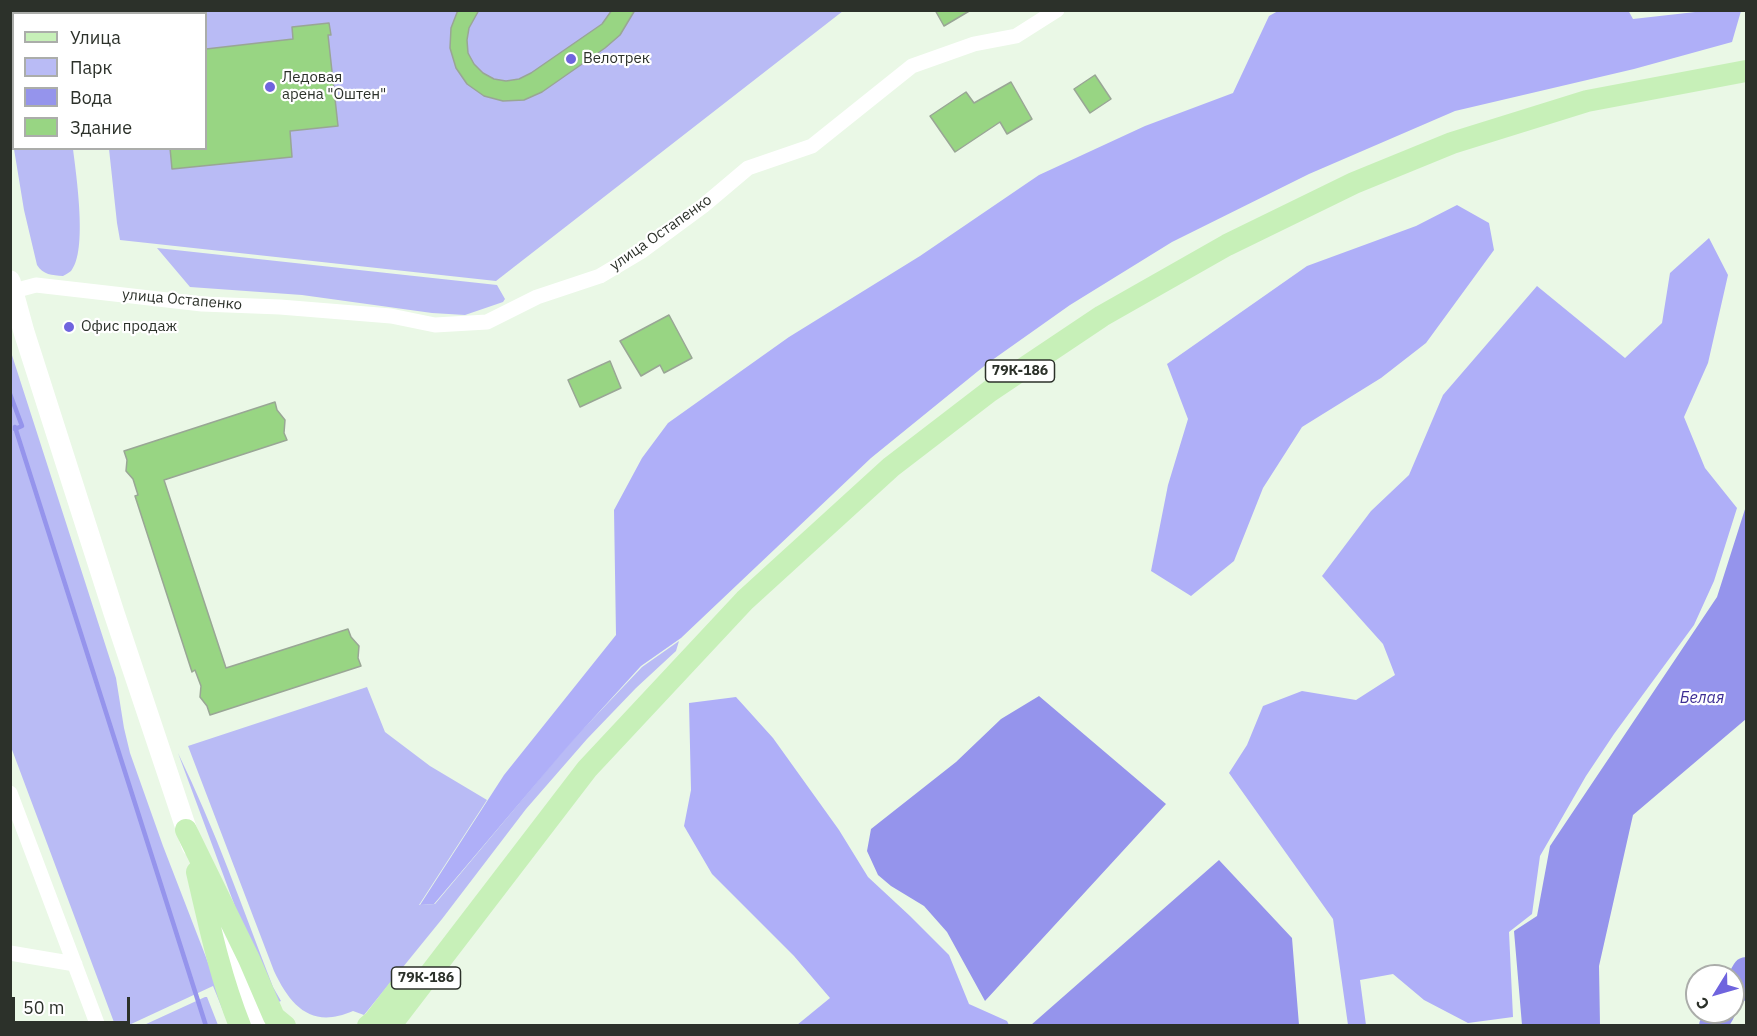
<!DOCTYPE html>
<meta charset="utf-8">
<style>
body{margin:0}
#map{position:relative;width:1757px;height:1036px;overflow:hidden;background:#eaf8e6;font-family:"IBM Plex Sans",sans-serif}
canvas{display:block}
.frame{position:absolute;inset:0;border:12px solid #2c312a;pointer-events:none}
.legend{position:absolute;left:12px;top:12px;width:195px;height:138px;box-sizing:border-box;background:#fff;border:2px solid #abadaa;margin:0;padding:8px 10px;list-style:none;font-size:18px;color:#2c312a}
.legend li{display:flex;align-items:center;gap:12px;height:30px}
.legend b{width:30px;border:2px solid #abadaa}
.north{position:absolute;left:1685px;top:964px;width:60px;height:60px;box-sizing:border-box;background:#fff;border:2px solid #abadaa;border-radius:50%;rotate:233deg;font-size:16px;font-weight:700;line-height:24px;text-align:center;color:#2c312a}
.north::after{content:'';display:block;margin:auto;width:21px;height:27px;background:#6f64de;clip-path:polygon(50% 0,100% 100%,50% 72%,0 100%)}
.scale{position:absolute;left:12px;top:997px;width:118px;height:27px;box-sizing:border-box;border:3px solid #2c312a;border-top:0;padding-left:8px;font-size:18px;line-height:21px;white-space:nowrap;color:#2c312a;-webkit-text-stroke:4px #fff;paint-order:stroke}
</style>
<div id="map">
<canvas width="1757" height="1036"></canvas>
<div class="frame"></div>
<ul class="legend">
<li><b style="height:8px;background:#c7f0b8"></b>Улица</li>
<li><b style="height:16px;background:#b9bbf5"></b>Парк</li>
<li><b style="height:16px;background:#9594ec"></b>Вода</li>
<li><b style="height:16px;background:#98d583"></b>Здание</li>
</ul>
<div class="north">С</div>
<div class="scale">50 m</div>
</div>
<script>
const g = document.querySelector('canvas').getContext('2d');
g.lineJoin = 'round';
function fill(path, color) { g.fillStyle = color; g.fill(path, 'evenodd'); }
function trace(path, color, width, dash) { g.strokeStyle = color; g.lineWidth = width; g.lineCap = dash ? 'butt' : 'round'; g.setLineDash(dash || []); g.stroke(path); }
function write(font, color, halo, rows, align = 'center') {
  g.font = font + ' "IBM Plex Sans",sans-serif'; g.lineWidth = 4.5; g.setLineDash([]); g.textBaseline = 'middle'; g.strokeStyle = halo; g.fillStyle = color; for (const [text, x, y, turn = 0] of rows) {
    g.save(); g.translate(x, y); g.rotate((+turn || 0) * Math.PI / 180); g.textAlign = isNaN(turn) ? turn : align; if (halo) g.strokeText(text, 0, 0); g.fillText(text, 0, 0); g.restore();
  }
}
fill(new Path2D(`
 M 10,11 L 59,11 L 60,13 L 14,14 L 13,143 L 10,120 Z
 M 94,11 L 843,11 L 496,281 L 120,240 L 117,223 L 109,149 L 206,148 L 206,14 L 94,14 Z
 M 14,149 L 73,149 C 76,174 88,251 71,271 C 69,273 66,274 63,276 C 52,275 43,275 37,265 L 24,210 Z
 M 157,248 L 497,285 L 505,299 L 503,302 L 465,315 L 432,313 L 302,295 L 190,287 Z
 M 10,349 L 116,678 L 124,728 L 130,753 L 163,846 L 231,1022 L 228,1023 L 213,986 L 129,1025 L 115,1025 L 11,747 Z
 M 679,641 L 676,651 L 636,688 L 587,739 L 526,809 L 442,919 L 364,1015 L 353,1011 C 312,1029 291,1007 274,971 L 188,746 L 367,687 L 385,732 L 430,766 L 487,800 L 419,905 L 435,904 L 568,745 L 642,667 Z
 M 178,753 C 215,829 243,909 273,987 L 281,1001 L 274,1004 L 253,955 Z
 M 205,997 L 207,997 L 218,1025 L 144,1025 Z`), '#b9bbf5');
fill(new Path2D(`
 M 1628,10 L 1633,19 L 1704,11 L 1741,11 L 1732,42 L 1634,69 L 1455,111 L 1309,174 L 1172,242 L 1070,305 L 988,363 L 871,458 L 681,638 L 641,666 L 568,746 L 434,904 L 420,905 L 504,775 L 616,635 L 614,510 L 642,458 L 668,423 L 789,337 L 920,256 L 1039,175 L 1145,126 L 1233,93 L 1269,16 L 1278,11 Z
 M 1457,205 L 1489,223 L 1494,250 L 1426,343 L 1381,378 L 1302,427 L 1263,488 L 1234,561 L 1191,596 L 1151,571 L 1168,485 L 1188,419 L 1167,364 L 1307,266 L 1416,226 Z
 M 1709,238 L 1728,275 L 1708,363 L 1684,417 L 1705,468 L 1737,508 L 1714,581 L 1694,625 L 1614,734 L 1586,776 L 1540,856 L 1532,914 L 1509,932 L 1513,1017 L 1468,1023 L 1424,1000 L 1393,974 L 1360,980 L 1366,1025 L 1348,1025 L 1333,919 L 1229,773 L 1247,745 L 1263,706 L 1302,691 L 1356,700 L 1395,675 L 1383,644 L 1322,576 L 1371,511 L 1409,475 L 1443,395 L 1537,286 L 1625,358 L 1662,323 L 1670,273 Z
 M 736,697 L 773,738 L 839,830 L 868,877 L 910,916 L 949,955 L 969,1004 L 1007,1021 L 1009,1025 L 797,1025 L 830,998 L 794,956 L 712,874 L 684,826 L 691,790 L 689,703 Z`), '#afaff8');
fill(new Path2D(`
 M 1746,506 L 1746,719 L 1633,815 L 1599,966 L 1600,1025 L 1522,1025 L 1514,931 L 1537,916 L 1550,846 L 1717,597 Z
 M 1039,696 L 1166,804 L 985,1001 L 947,932 L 924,906 L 891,886 L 878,875 L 867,851 L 871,829 L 956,762 L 1001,719 Z
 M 1219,860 L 1292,938 L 1299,1025 L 1031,1025 Z`), '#9594ec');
trace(new Path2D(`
 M 10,394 L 22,426 L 15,429
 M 15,427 L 206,1026`), '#9594ec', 4.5);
trace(new Path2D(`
 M 1733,993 L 1746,971
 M 1713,1026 L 1721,1012`), '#9594ec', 28);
const building = new Path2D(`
 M 458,10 L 479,10 L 469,28 L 467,40 L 468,53 L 474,64 L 483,73 L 494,79 L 506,81 L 519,79 L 531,73 L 602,24 L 612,10 L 635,10 L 620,35 L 605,48 L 542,92 L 524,100 L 503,101 L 484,96 L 467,84 L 456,68 L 450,48 L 451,28 Z
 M 935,10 L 971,10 L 944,26 Z
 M 329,23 L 331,35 L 328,35 L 338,126 L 290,131 L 292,157 L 172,169 L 170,148 L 206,148 L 206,49 L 293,39 L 292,27 Z
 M 1095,75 L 1111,99 L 1090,113 L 1074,89 Z
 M 1011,82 L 1032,119 L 1007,134 L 1000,122 L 955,152 L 930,116 L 966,92 L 974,103 Z
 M 669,315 L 692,358 L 664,373 L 660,365 L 641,376 L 620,341 Z
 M 610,361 L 621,388 L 580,407 L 568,380 Z
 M 275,402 L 277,410 L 285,420 L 284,433 L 287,440 L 164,480 L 226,668 L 348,629 L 351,637 L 359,646 L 358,658 L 361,666 L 210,715 L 207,706 L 200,697 L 201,686 L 195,670 L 192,672 L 135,496 L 138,495 L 133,479 L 126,471 L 127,460 L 124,451 Z`);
fill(building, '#98d583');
trace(building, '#99a695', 1.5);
trace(new Path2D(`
 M 10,292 L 36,285 L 202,304 L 280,307 L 391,316 L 435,325 L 487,322 L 537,297 L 600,276 L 642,251 L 703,206 L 748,168 L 812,146 L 912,66 L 974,44 L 1016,36 L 1057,10
 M 10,793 L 98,1026
 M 10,953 L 75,964`), '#fff', 15);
trace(new Path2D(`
 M 10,281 L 24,332 L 114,613 L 192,846
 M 218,914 L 261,1026`), '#fff', 21);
trace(new Path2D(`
 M 186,830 L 249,959 L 274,1017 L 285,1026
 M 197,872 C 209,924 220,976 240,1026
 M 368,1026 L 374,1021 L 401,986
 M 390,1026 L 587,769 L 745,600 L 891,467 L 990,391 L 1102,316 L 1227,245 L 1354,183 L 1452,143 L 1587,101 L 1746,71`), '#c7f0b8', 22);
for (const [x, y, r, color] of [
 [571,59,6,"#6f64de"],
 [270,87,6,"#6f64de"],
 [69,327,6,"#6f64de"]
]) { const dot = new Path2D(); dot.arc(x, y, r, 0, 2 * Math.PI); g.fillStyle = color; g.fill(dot); trace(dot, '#fff', 2); }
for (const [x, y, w] of [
 [1020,371,69],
 [426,978,69]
]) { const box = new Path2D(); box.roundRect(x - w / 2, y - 11, w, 22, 4.5); g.fillStyle = '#fff'; g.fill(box); trace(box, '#2c312a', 1.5); }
write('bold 14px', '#2c312a', null, [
 ["79К-186",1020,371],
 ["79К-186",426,978]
]);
write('15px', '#2c312a', '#fff', [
 ["Велотрек",583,59],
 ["Ледовая",282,78],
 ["арена \"Оштен\"",282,95],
 ["Офис продаж",81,327]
], 'left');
write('15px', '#2c312a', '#fff', [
 ["улица Остапенко",661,233,-35],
 ["улица Остапенко",182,300,5]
]);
write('italic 16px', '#3e2e94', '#fff', [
 ["Белая",1702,698]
]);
</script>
